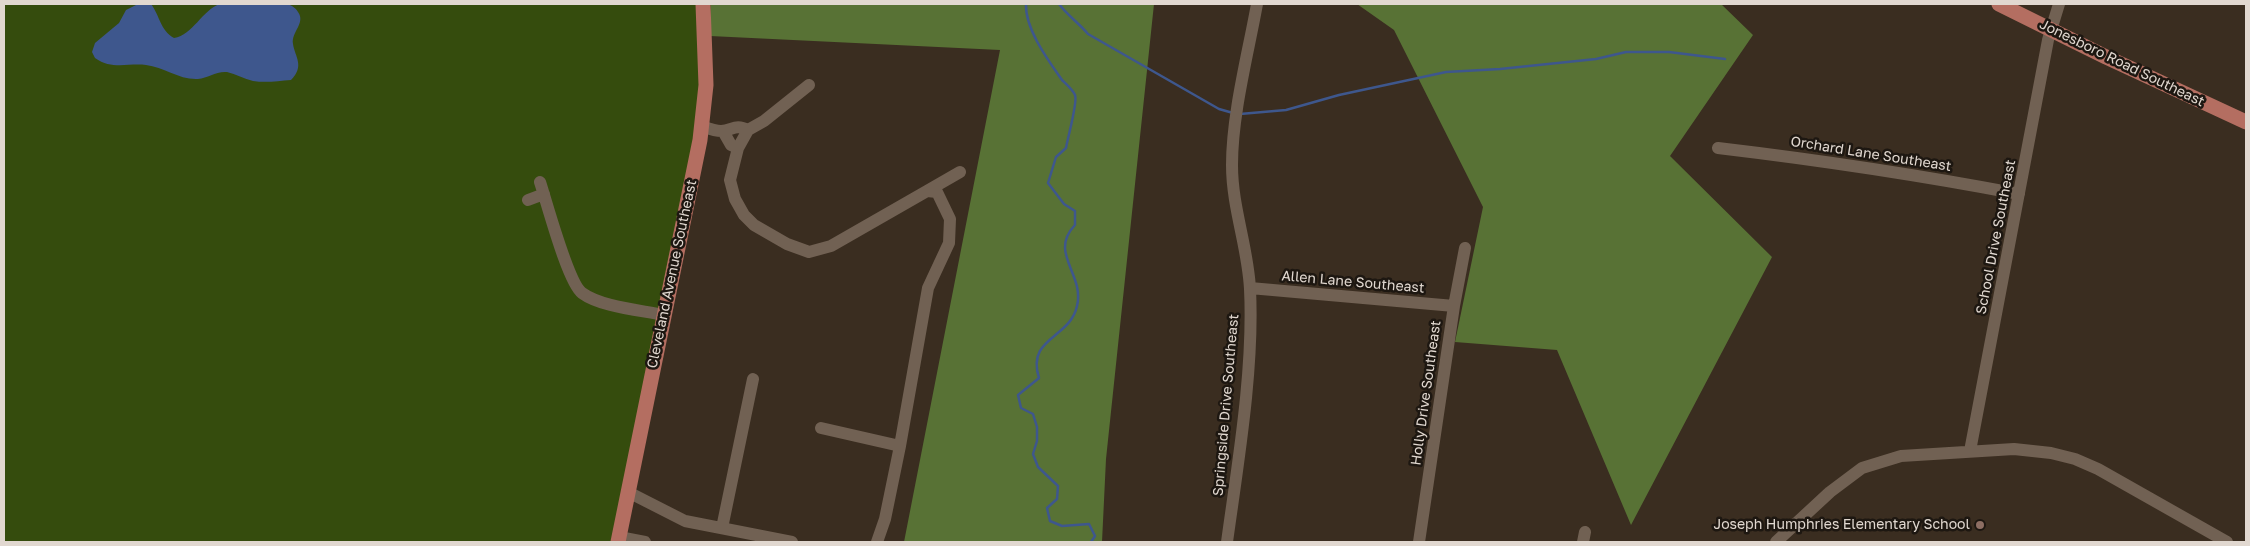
<!DOCTYPE html>
<style>
body{margin:0}
#map{position:relative;width:2250px;height:546px;overflow:hidden;background:#3a2d20;font-family:"Golos Text",sans-serif}
canvas{display:block}
.frame{position:absolute;inset:0;border:5px solid #e1d8d0;pointer-events:none}
</style>
<div id="map">
<canvas width="2250" height="546"></canvas>
<div class="frame"></div>
</div>
<script>
const g = document.querySelector('canvas').getContext('2d');
g.lineJoin = 'round';
function fill(path, color) { g.fillStyle = color; g.fill(path, 'evenodd'); }
function trace(path, color, width, dash) { g.strokeStyle = color; g.lineWidth = width; g.lineCap = dash ? 'butt' : 'round'; g.setLineDash(dash || []); g.stroke(path); }
function write(font, color, halo, rows, align = 'center') {
  g.font = font + ' "Golos Text",sans-serif'; g.lineWidth = 5; g.setLineDash([]); g.textBaseline = 'middle'; g.strokeStyle = halo; g.fillStyle = color; for (const [text, x, y, turn = 0] of rows) {
    g.save(); g.translate(x, y); g.rotate((+turn || 0) * Math.PI / 180); g.textAlign = isNaN(turn) ? turn : align; if (halo) g.strokeText(text, 0, 0); g.fillText(text, 0, 0); g.restore();
  }
}
fill(new Path2D(`
 M 4,4 L 711,4 L 708,108 L 621,542 L 4,542 Z`), '#354c0d');
fill(new Path2D(`
 M 711,4 L 1154,4 L 1106,459 L 1102,542 L 904,542 L 1000,50 L 710,36 Z
 M 1357,4 L 1721,4 L 1753,35 L 1670,156 L 1772,257 L 1631,525 L 1557,350 L 1455,342 L 1483,207 L 1394,30 Z`), '#587235');
fill(new Path2D(`
 M 138,4 L 151,4 C 160,16 160,30 174,38 C 193,35 202,10 220,4 C 228,1 276,2 286,4 C 290,4 296,8 298,12 C 306,23 291,32 293,44 C 295,57 305,66 291,80 C 278,81 266,83 253,81 C 244,79 236,74 227,72 C 216,71 208,78 198,79 C 179,80 164,67 146,65 C 127,63 112,70 95,58 L 92,52 L 95,43 L 119,23 L 126,10 Z`), '#3e578d');
trace(new Path2D(`
 M 1026,4 C 1025,29 1048,60 1062,80 C 1066,84 1073,90 1075,95 C 1078,102 1068,136 1066,148 L 1056,157 L 1048,183 L 1064,204 L 1075,211 L 1075,225 C 1048,253 1085,274 1077,306 C 1070,339 1026,337 1039,378 L 1018,395 L 1021,408 L 1033,414 L 1037,427 L 1037,441 L 1033,454 L 1038,467 L 1058,486 L 1057,499 L 1047,508 L 1050,521 L 1062,526 L 1089,524 L 1095,536 L 1091,542
 M 1059,4 C 1068,16 1079,23 1088,34 L 1219,109 L 1233,113
 M 1240,114 L 1286,110 L 1339,95 L 1446,72 L 1500,69 L 1596,59 L 1626,52 L 1669,52 L 1725,59`), '#3e578d', 2.5);
trace(new Path2D(`
 M 809,85 L 764,121 L 748,130 L 738,148 L 730,180 L 735,199 L 744,215 L 754,225 L 787,244 L 809,252 L 831,246 L 927,191 L 937,192 L 950,219 L 949,243 L 928,288 L 900,446 L 885,519 L 877,542
 M 701,126 C 707,128 715,131 721,131 C 732,131 735,123 748,130
 M 723,131 L 731,145 L 738,148
 M 1718,148 C 1819,160 1919,175 2019,194
 M 540,182 C 547,203 568,283 582,293 C 601,307 640,310 664,315
 M 927,191 L 960,172
 M 528,200 L 544,194
 M 1250,288 L 1454,306
 M 821,428 L 900,446
 M 1970,451 L 2048,40 L 2059,4
 M 628,492 L 685,521 L 792,542
 M 722,528 L 753,379
 M 619,537 L 645,542
 M 1227,542 C 1238,462 1254,369 1250,289 C 1248,247 1232,208 1232,165 C 1232,114 1248,54 1257,4
 M 1419,542 L 1454,306 L 1465,248
 M 1583,542 L 1585,532
 M 1776,542 L 1830,492 L 1862,468 L 1901,456 L 2014,449 L 2051,453 L 2075,459 L 2098,469 L 2227,542`), '#716153', 12);
trace(new Path2D(`
 M 1999,4 L 2106,57 L 2246,122
 M 618,542 L 700,140 L 706,85 L 703,4`), '#b46e61', 15);
for (const [x, y, r, color] of [
 [1980,525,5,"#8d6e63"]
]) { const dot = new Path2D(); dot.arc(x, y, r, 0, 2 * Math.PI); g.fillStyle = color; g.fill(dot); trace(dot, '#1d1711', 2); }
write('14px', '#e1d8d0', '#1d1711', [
 ["Jonesboro Road Southeast",2122,63,26],
 ["Orchard Lane Southeast",1871,154,9],
 ["School Drive Southeast",1996,237,-79],
 ["Cleveland Avenue Southeast",672,274,-78],
 ["Allen Lane Southeast",1353,282,5],
 ["Holly Drive Southeast",1426,393,-82],
 ["Springside Drive Southeast",1226,405,-85]
]);
write('14px', '#e1d8d0', '#1d1711', [
 ["Joseph Humphries Elementary School",1970,525]
], 'right');
</script>
